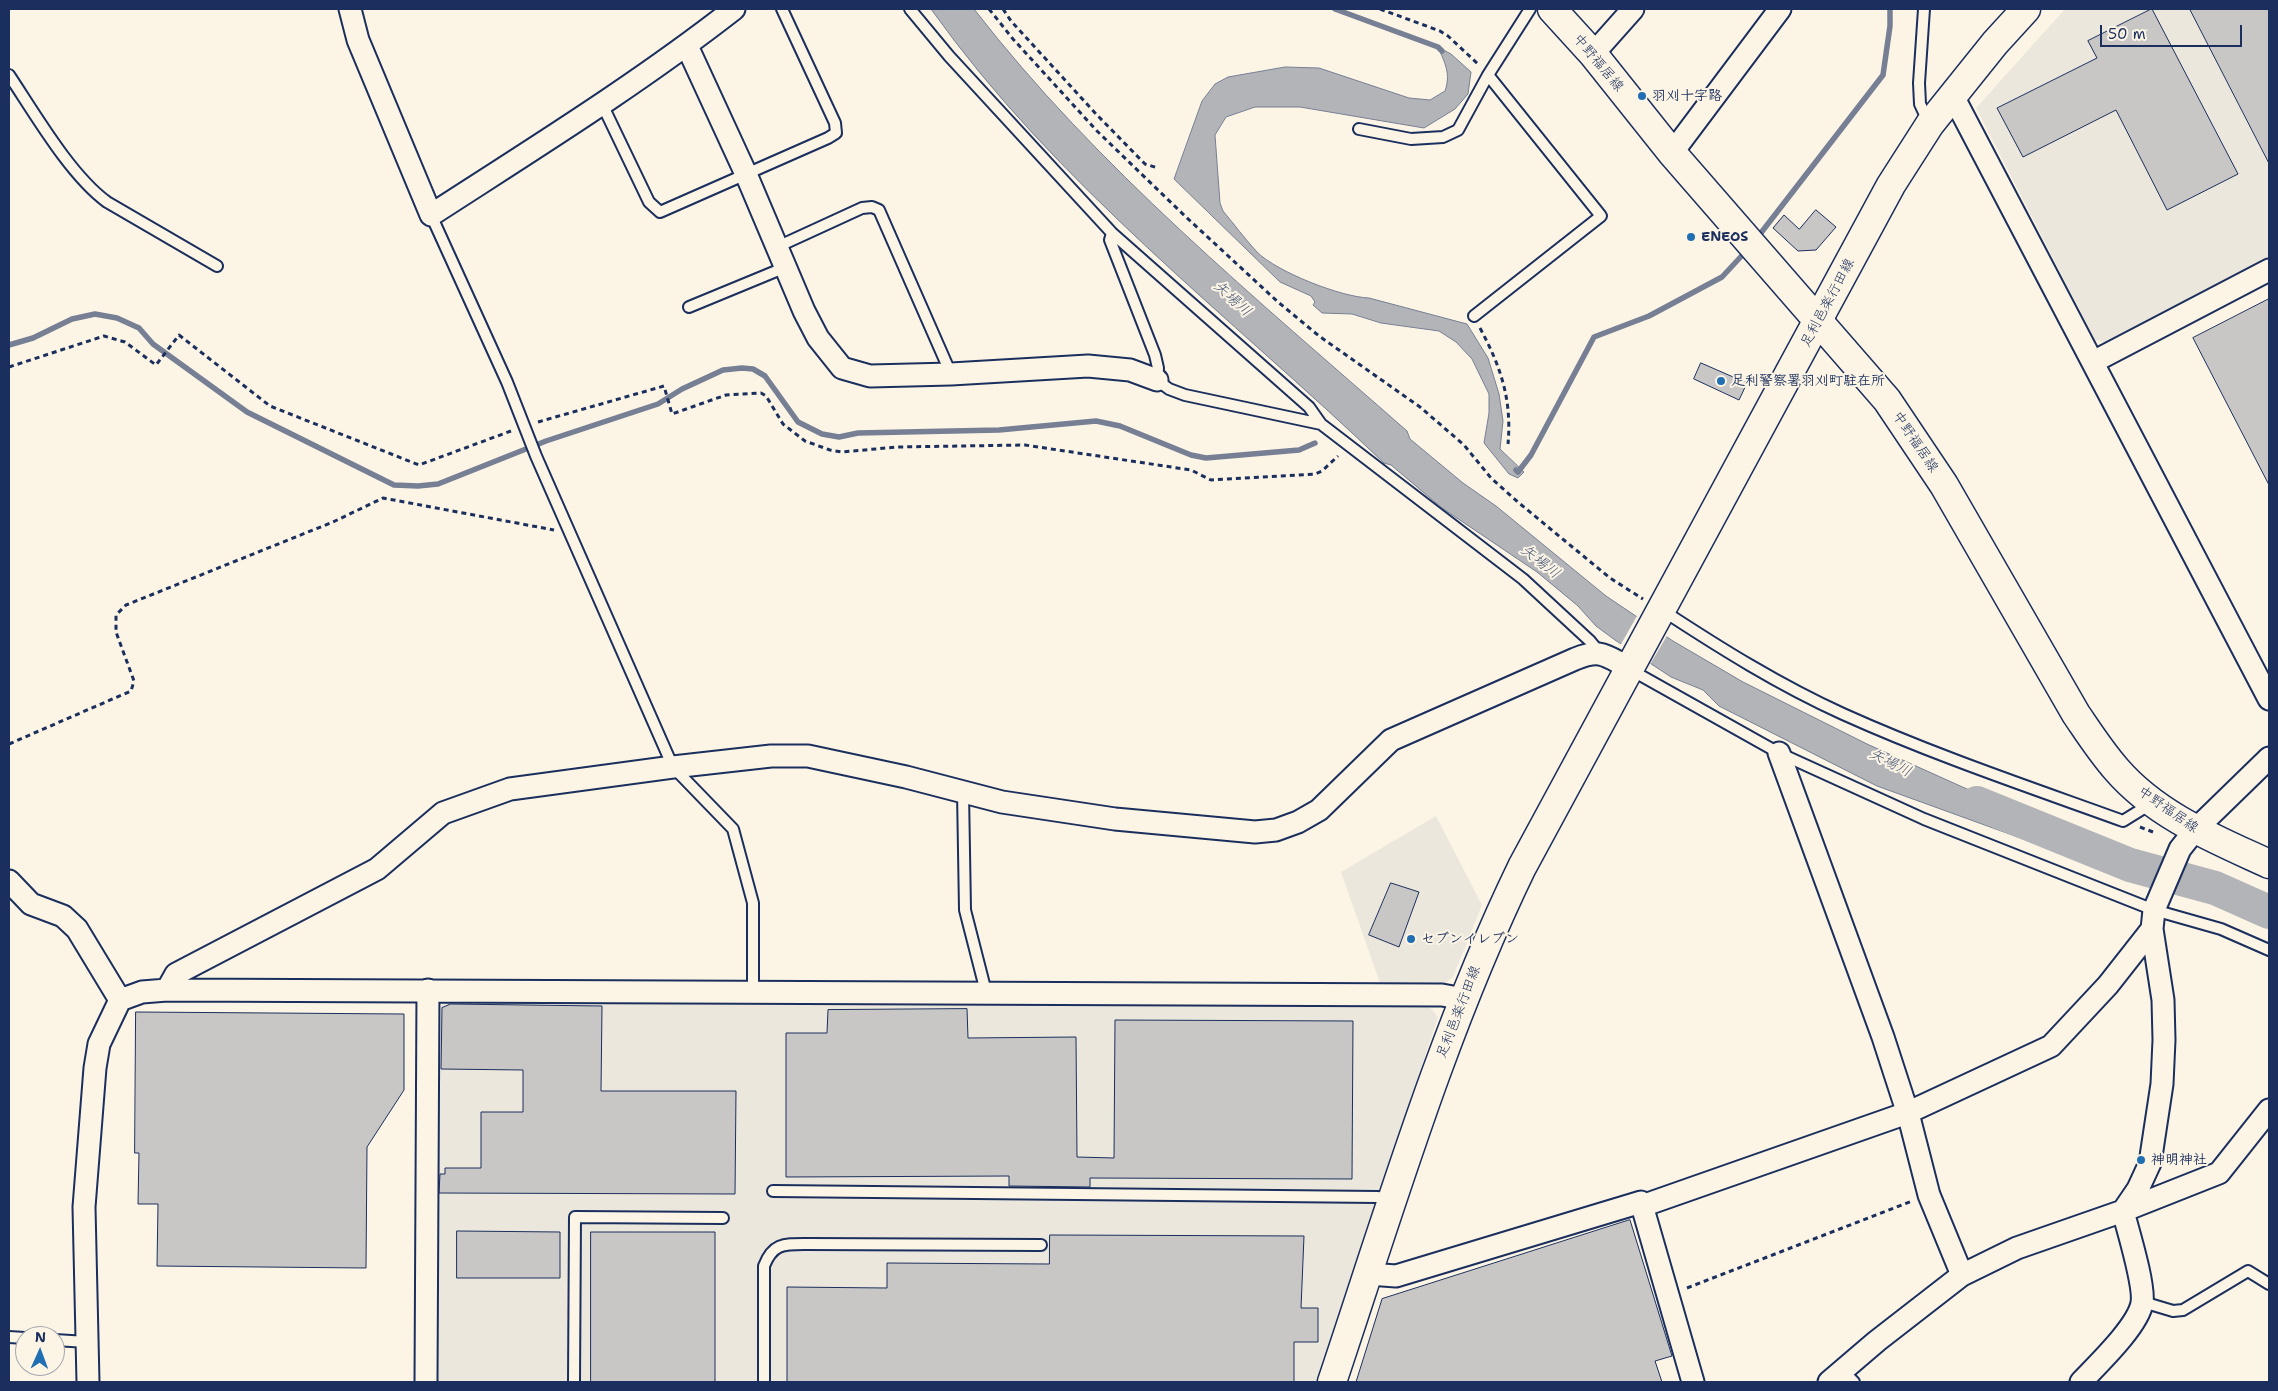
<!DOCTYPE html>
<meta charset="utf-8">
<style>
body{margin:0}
#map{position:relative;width:2278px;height:1391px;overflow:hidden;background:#fcf5e5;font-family:"Shantell Sans",sans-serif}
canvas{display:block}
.frame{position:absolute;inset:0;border:10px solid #1b2f5e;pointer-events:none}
.north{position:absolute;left:15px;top:1326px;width:50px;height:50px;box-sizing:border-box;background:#fcf5e5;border:1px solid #a2a6af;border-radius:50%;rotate:2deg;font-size:14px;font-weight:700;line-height:20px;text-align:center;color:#1b2f5e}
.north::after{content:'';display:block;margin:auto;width:18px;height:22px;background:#1f6fb2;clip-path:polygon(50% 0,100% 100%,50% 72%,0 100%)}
.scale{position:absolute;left:2100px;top:25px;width:142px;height:22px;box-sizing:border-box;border:2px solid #1b2f5e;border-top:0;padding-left:6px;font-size:15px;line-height:18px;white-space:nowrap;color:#1b2f5e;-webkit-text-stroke:4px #fcf5e5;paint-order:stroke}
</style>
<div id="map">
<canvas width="2278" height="1391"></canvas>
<div class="frame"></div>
<div class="north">N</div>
<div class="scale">50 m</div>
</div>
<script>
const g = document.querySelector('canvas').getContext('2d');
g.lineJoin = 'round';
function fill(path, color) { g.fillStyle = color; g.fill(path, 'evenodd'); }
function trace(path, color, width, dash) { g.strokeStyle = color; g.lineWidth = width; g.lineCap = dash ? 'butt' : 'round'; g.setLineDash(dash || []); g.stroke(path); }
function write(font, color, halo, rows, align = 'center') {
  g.font = font + ' "Shantell Sans","Klee One",sans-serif'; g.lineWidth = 4; g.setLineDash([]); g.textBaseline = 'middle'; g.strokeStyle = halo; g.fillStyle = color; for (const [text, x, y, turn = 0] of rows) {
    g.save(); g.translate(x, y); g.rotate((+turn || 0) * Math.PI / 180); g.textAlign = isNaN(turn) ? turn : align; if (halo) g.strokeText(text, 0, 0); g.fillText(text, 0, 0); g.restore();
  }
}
fill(new Path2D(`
 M 2065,9 L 2269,9 L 2269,262 L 2111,344 L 2095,340 L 1976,108 Z
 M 1436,816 L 1482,905 L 1453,977 L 1439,988 L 1381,986 L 1341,872 Z
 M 448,1001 L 752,1004 L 1110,1003 L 1428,1005 L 1438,1017 L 1317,1382 L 434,1382 L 437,1008 Z`), '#ece7dc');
const water = new Path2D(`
 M 931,9 L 974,9 C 1097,168 1257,299 1407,431 L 1410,439 L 1463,483 L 1496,506 L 1606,596 L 1673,641 L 1743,682 L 1867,744 L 2018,812 L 2026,840 L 1877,786 L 1719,706 L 1703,690 L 1671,677 L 1615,640 L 1596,626 L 1578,606 L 1537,572 L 1442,508 L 1391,465 L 1384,463 C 1229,315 1056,185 931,9 Z
 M 1438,47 L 1451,54 L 1471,72 L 1468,94 L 1455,109 L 1424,128 L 1300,107 L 1255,107 L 1226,117 L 1215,135 L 1220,203 L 1223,211 C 1234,224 1245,239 1257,252 C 1277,272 1341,297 1369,298 L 1467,324 L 1488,358 L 1499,394 L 1503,421 L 1500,449 L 1524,472 L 1518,478 L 1509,474 L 1484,443 L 1489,413 L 1489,394 L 1472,359 L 1456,342 L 1439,331 L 1381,323 L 1352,314 L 1322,313 L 1313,305 L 1315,302 L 1311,296 L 1280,282 L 1174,179 L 1202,101 L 1215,84 L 1228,77 L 1285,67 L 1319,68 L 1409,98 L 1430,100 L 1445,91 C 1451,74 1445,63 1438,47 Z`);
fill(water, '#b2b4b8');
trace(water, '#767f94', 1);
fill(new Path2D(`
 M 1638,614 L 1668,634 L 1649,666 L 1620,646 Z`), '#fcf5e5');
trace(new Path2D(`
 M 1335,9 L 1438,47 L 1442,51
 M 1757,238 L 1883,75 L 1890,26 L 1890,9
 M 9,345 L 33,338 L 72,319 L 95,314 L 117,318 L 139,328 L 153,344 L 247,412 L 394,485 L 418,486 L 438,484 L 546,441 L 658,404 L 682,389 L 723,370 L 742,368 L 753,369 L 765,376 L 798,422 L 822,434 L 839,437 L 858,433 L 999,430 L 1096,421 L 1120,426 L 1191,455 L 1206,458 L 1299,450 L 1315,443
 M 1516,470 L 1518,472 L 1531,455 L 1594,337 L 1649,316 L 1722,277 L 1748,249`), '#767f94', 5.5);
trace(new Path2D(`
 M 1977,803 L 2130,865 L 2215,888 L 2269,912`), '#b2b4b8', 34);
const building = new Path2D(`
 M 2152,9 L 2238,174 L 2167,210 L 2116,110 L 2023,157 L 1997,108 L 2097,58 L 2088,41 Z
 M 2190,9 L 2269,9 L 2269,163 Z
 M 1816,210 L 1836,227 L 1816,250 L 1798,251 L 1773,228 L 1784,215 L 1799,229 Z
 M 2269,299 L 2269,485 L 2193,338 Z
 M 1701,363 L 1747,383 L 1739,400 L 1694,379 Z
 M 1391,883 L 1419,892 L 1399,947 L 1369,935 Z
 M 451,1004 L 602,1006 L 601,1091 L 736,1091 L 735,1194 L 439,1193 L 440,1174 L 445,1174 L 445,1168 L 481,1168 L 481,1112 L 523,1112 L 523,1070 L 441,1069 L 442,1008 Z
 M 967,1009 L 968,1038 L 1076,1037 L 1077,1157 L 1114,1158 L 1115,1020 L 1353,1021 L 1352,1179 L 1090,1178 L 1090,1187 L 1009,1186 L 1009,1176 L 786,1177 L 786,1033 L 827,1033 L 828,1010 Z
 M 136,1012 L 404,1014 L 404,1090 L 367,1147 L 366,1268 L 157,1266 L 158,1204 L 138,1204 L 139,1153 L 135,1153 Z
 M 1630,1220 L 1672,1356 L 1655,1361 L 1662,1382 L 1356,1382 L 1382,1299 Z
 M 457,1231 L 560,1232 L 560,1278 L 457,1278 Z
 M 591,1232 L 715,1232 L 715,1382 L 591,1382 Z
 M 1050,1235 L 1304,1236 L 1301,1308 L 1318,1308 L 1318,1342 L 1294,1342 L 1294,1382 L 787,1382 L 787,1287 L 887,1288 L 887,1263 L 1049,1264 Z`);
fill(building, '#c8c7c6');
trace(building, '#1b2f5e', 1);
const service = new Path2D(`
 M 910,9 L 949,56 L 1112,233 L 1309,407 L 1321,424 L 1523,579 L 1590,641 L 1599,652
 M 1924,9 L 1919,83 L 1920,104 L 1928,121
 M 9,75 C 35,114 70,175 107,202 L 217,266
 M 602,104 L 649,202 L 660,212 L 828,138 L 836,133 L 835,123 L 782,9
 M 1359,129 L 1411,139 L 1443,137 L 1458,130 L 1488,75 L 1530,9
 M 431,215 L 507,382 L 536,456 L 673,767 L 733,829 L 753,903 L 753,992
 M 1112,233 L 1110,240 L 1155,355 L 1158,368 L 1157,380 L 1169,389 L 1185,395 L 1321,424
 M 777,247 L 862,208 L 872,207 L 879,210 L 951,374
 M 689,307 L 786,267
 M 1474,316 L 1601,216 L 1488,75
 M 1662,610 C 1720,648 1779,685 1843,714 C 1934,755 2029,787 2123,821 L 2152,803
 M 1631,670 L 1779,753 L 1924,819 L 2154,910 L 2221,929 L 2269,950
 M 963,792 L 965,910 L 986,992
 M 773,1191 L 1378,1197 L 1390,1201
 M 2143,1302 L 2173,1311 L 2183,1310 L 2248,1271 L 2269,1284
 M 9,1337 L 25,1338
 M 55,1340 L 87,1342
 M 1843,1371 L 1854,1382
 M 574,1382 L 575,1217 L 723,1218
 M 764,1382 L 764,1266 C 773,1243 784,1244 807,1244 L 1041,1245`);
const minor = new Path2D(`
 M 350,9 L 358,40 L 431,215 C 533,149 638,84 734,9
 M 687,46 L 746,174 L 804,311 L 818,338 L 842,368 L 870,376 L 951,374 L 1088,366 L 1130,370 L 1157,380
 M 1593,54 L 1633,9
 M 1953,96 L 2269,699
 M 1672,153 L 1780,9
 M 2093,362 L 2269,270
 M 1779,753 L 1883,1037 L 1909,1117 L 1929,1195 L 1962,1275
 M 9,881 L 31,904 L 63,916 L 77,929 L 120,1000
 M 167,990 L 176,974 L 377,869 L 443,813 L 510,789 L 673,767 L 771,756 L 808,756 L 906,777 L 1002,802 L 1115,819 L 1255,832 L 1276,830 L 1298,822 L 1319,810 L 1391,740 L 1575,659 C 1602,648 1606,656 1629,668
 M 1642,1206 L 1907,1113 L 2051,1046 L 2108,985 L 2152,929
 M 1369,1274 L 1396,1276 L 1641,1202 L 1693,1382
 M 88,1382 L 84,1207 L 95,1068 L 99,1044 L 120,1000 L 142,992 L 167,990 L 1442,995 L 1464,999
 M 426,1382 L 428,990
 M 1829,1382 L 1877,1341 L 1962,1275 L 2017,1248 L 2123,1211 L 2219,1173 L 2269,1110
 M 2081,1382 C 2098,1364 2138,1326 2142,1303 C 2145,1285 2128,1231 2123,1211 L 2138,1189 L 2150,1163 L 2162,1084 L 2164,1040 L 2163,1000 L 2152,929 L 2154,910 L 2180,849 L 2195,830 L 2269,758`);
const secondary = new Path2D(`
 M 1552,9 L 1593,54 L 1672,153 L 1887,400 L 1944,485 L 2076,714 C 2089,733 2101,752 2117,770 C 2157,816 2215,839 2269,864`);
const primary = new Path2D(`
 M 1332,1382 C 1390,1209 1442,1032 1522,867 L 1891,185 L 1930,124 L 1995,43 L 2026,9`);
trace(service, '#1b2f5e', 14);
trace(minor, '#1b2f5e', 25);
trace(secondary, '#1b2f5e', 31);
trace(primary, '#1b2f5e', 31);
trace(new Path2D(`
 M 989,9 L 1013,39 L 1097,131 L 1186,217 L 1278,302 L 1319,336 L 1420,407 L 1464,445 L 1491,478 L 1519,503 L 1610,578 L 1643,599
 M 1003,9 L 1011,21 L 1097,115 L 1145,164 L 1158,168
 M 1380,9 L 1440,31 L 1448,36 L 1478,64
 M 1480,328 C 1501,367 1512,400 1508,444
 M 9,367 L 104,336 L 125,342 L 156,365 L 179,335 L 270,406 L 419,465 L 511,431
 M 538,422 L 664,386 L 672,414 L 726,395 L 761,393 L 766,396 L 783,424 L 805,441 L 830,450 L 842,452 L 897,447 L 1025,445 L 1191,470 L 1211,480 L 1315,474 L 1322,471 L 1338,456
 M 9,744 L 131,691 L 134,681 L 116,632 L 116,615 L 126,605 L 333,522 L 383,498 L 554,530
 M 2140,827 L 2153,832
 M 1687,1288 L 1912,1201`), '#1b2f5e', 3, [5, 4]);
trace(service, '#fcf5e5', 10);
trace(minor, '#fcf5e5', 21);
trace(secondary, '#fcf5e5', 28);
trace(primary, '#fcf5e5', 28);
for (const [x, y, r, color] of [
 [1642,96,5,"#1f6fb2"],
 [1691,237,5,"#1f6fb2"],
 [1721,381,5,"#1f6fb2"],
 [1411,939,5,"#1f6fb2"],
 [2141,1160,5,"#1f6fb2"]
]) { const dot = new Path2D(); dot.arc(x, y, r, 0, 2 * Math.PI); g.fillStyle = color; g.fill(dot); trace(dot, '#fcf5e5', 2); }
write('14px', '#1b2f5e', '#fcf5e5', [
 ["中野福居線",1598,63,50],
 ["足利邑楽行田線",1828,303,-62],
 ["中野福居線",1915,442,56],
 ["中野福居線",2168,810,35],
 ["足利邑楽行田線",1459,1012,-69]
]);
write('bold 14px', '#1b2f5e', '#fcf5e5', [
 ["羽刈十字路",1652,96],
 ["ENEOS",1701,237],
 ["足利警察署羽刈町駐在所",1731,381],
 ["セブンイレブン",1421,939],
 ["神明神社",2151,1160]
], 'left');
write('italic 15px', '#485779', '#fcf5e5', [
 ["矢場川",1232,299,42],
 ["矢場川",1540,562,38],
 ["矢場川",1890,763,27]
]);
</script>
